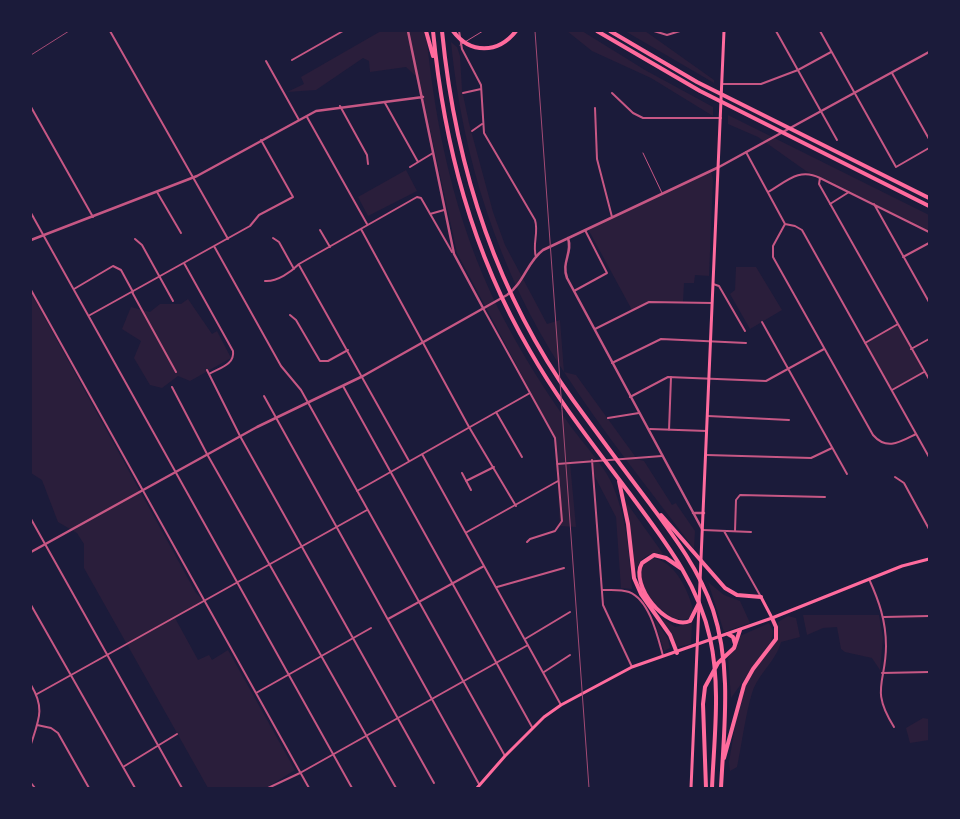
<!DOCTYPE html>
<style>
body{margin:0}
#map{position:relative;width:960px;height:819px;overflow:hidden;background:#1b1b3a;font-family:Literata,serif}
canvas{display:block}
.frame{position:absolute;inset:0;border:32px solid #1b1b3a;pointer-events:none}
</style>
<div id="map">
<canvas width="960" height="819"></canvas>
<div class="frame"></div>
</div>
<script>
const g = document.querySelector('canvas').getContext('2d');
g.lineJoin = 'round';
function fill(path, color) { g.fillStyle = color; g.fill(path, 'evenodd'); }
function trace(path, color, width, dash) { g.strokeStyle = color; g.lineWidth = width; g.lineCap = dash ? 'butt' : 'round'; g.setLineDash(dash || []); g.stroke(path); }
fill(new Path2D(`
 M 381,31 L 426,31 C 435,127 455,221 498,308 C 518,347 541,385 567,421 C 579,439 606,467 613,486 C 627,519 629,553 632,589 L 621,588 L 616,517 L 594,475 L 592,461 L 570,463 L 576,527 L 560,526 L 555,438 L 457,253 L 419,79 L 406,67 L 370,72 L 369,61 L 363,58 L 316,90 L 287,92 L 304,84 L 301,77 Z
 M 567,31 L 582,31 L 645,70 L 713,107 L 713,116 L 651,78 L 592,51 Z
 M 625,31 L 645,31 L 714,80 L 714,83 Z
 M 451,42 L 457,47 L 460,56 L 462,90 L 469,123 L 493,212 L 505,245 L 547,324 L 560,320 L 564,372 L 576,375 L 637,459 L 644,461 L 672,505 L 676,503 L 677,505 L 695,531 L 694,549 C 650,490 602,431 562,369 C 499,272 462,157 451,42 Z
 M 728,115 L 929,215 L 929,232 L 806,171 L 758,137 L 728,124 Z
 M 406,170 L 417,191 L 368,216 L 358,197 Z
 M 711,171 L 713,180 L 709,276 L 695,275 L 694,283 L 684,283 L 683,302 L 648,302 L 632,310 L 588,229 Z
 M 736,267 L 756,267 L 782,310 L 750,329 L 730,294 L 735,290 Z
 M 31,293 L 196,593 L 204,601 L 175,618 L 198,660 L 209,655 L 212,660 L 228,650 L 295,770 L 266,788 L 208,788 L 84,568 L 84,544 L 77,533 L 58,522 L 42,480 L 31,473 Z
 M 188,299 L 212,334 L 217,331 L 231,358 L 190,381 L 178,376 L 162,388 L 150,385 L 134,358 L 141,341 L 122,329 L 131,307 L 150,312 L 160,304 L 181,304 Z
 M 898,324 L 924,372 L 892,390 L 865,343 Z
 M 626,502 L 664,555 C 648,549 638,561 634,575 Z
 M 651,558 C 675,560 689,591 694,613 C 678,637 639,592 639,573 C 640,566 645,562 651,558 Z
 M 708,582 L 724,595 L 740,601 L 750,623 L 724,632 Z
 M 803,615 L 879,615 L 883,638 L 880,670 L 872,658 L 845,652 L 841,649 L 837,627 L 823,628 L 807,635 Z
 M 788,616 L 796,618 L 800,637 L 781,642 C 776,661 758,674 752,693 C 745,717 742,743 737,767 L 730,771 L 729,762 C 734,736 736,706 747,682 C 759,658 778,652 778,622 Z
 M 661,617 L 675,627 L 692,623 L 691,644 L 677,647 Z
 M 654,618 L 668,639 L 670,648 L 664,651 Z
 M 769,623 L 773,631 L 771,642 L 731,698 L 728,658 L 740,636 Z
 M 923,718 L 929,719 L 929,740 L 910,743 L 906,728 Z`), '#2a1e3b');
trace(new Path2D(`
 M 460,45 L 483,31
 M 643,153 L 662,193`), '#c65784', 1);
trace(new Path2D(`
 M 110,31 L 228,239
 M 459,31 L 462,49 L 481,85 L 484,133 L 535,220 C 539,233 532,244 536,257
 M 654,31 L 667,35 L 680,31
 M 776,31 L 837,140
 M 820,31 L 896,167 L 929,148
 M 292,60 L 343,31
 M 266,61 L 299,120
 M 892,73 L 929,139
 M 722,84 L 761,84 L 798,70 L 831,52
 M 463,93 L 481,89
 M 612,93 L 633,113 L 643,118 L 721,118
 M 385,103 L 418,162
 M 340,106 L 367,155 L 368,164
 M 31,107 L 93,217
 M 595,108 L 597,159 L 612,217
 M 307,117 L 367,224
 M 472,131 L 482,124
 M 746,152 L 785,224
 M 410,167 L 433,153
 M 820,178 L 929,232
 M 157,192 L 181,233
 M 768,192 C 786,182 799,167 820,178 L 819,184 L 929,379
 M 830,204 L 849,192
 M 874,204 L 929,302
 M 31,213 L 352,788
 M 430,214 L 444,210
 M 785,224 L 773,246 L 773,257 L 873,435 C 887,451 900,442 916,434
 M 785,224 L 795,226 L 802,230 L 929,457
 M 361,229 L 469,427 L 516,506
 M 320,230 L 330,247
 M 273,238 L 279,242 L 294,269
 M 135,239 L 142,245 L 173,301
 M 214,246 L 281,366 L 301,390 L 505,756
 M 903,257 L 929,243
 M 184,263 L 233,351 C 235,365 219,368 209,374
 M 299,265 L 409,461
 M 265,281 C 277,282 291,272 299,264 L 417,197 L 421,198 L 452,252
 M 713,284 L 719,286 L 745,331
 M 74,289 L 113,266 L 121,270 L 133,292
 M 31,290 L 309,788
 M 574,291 L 607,273 L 585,230
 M 132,292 L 176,372
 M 483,308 L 555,438 L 562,521 L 555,531 L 530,539 L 527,542
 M 90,315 L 250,226 L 259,215 L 293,197 L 261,140
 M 290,315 L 296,320 L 320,361 L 328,361 L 348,350
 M 762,322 L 847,474
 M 595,329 L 649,302 L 712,303
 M 865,343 L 898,324
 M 911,349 L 929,339
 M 612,363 L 661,339 L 746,343
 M 207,370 L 240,436 L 434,783
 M 343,386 L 532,727
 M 172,387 L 207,454 L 396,788
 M 892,390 L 924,372
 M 264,396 L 479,784
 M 630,397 L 668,377 L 766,381 L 824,349
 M 496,412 L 522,457
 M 708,416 L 789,420
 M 608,418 L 639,413
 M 650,429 L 707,431
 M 669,430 L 671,377
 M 422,454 L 561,705
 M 707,455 L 811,458 L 832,448
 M 592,460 L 603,605 L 632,667
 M 557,464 L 662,456
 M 462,473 L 471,490
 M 895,477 L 904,483 L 929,529
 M 466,481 L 494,467
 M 357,491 L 530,393
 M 31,519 L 182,788
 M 703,530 L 751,532
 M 724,531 L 761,597
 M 735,531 L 736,500 L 740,495 L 825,497
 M 467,532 L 558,481
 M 869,579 C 879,601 886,621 886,646 C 886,683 870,689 894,727
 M 497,587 L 564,568
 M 602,590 C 611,590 621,589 629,592 C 650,600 658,638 663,656
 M 31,605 L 135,788
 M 884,617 L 929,616
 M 388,619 L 484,566
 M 525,639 L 570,612
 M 544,672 L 570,655
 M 882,673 L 929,672
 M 31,685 C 45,708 39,719 31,744
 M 256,693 L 371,628
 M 37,694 L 367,510
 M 37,725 L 51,728 L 58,733 L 89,788
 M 123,767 L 177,734
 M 31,783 L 35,788
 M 268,788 L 300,773 L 528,645`), '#c65784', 2);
trace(new Path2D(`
 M 408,31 L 454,254 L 483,308
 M 568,238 C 573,253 561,262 567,278 L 702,529
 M 31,240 L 197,176 L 316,111 L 423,97
 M 693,513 L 704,513
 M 31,552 L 257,427 L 363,376 L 507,295 C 524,283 527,262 543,250 L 719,167 L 929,52`), '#c65784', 2.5);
trace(new Path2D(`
 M 691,788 L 724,31`), '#ff6b9d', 3);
trace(new Path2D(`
 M 761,597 L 772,618
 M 477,788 L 505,756 L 544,717 L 561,705 L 632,667 L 772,618 L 902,566 L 929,559`), '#ff6b9d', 3);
trace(new Path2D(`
 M 426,31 L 433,56
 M 433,31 C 444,145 472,252 530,351 C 559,402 595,447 630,494 C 663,539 698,582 710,638 C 721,687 714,739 712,788
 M 442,31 C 455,163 495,291 573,400 C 597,433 622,467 647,500 C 673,535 699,569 713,610 C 732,668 724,728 721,788
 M 453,31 C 470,54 498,54 516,31
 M 597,31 L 700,91 L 929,206
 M 610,31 L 697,82 L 929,198
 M 619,481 L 628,524 L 634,578 L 641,594 L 670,635 L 677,653
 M 661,515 L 725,588 L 737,595 L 761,597
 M 682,569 L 666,558 L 654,555 L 642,563 C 629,585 667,631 690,621 L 699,603
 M 728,634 L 733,637 L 735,644
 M 724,758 L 744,685 L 753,669 L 776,639 L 776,627 L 772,618
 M 706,788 L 703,704 L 705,687 L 718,663 L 734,648 L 740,630`), '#ff6b9d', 4);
trace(new Path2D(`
 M 535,31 L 589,788
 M 31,55 L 69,31`), '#a44b75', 1);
</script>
